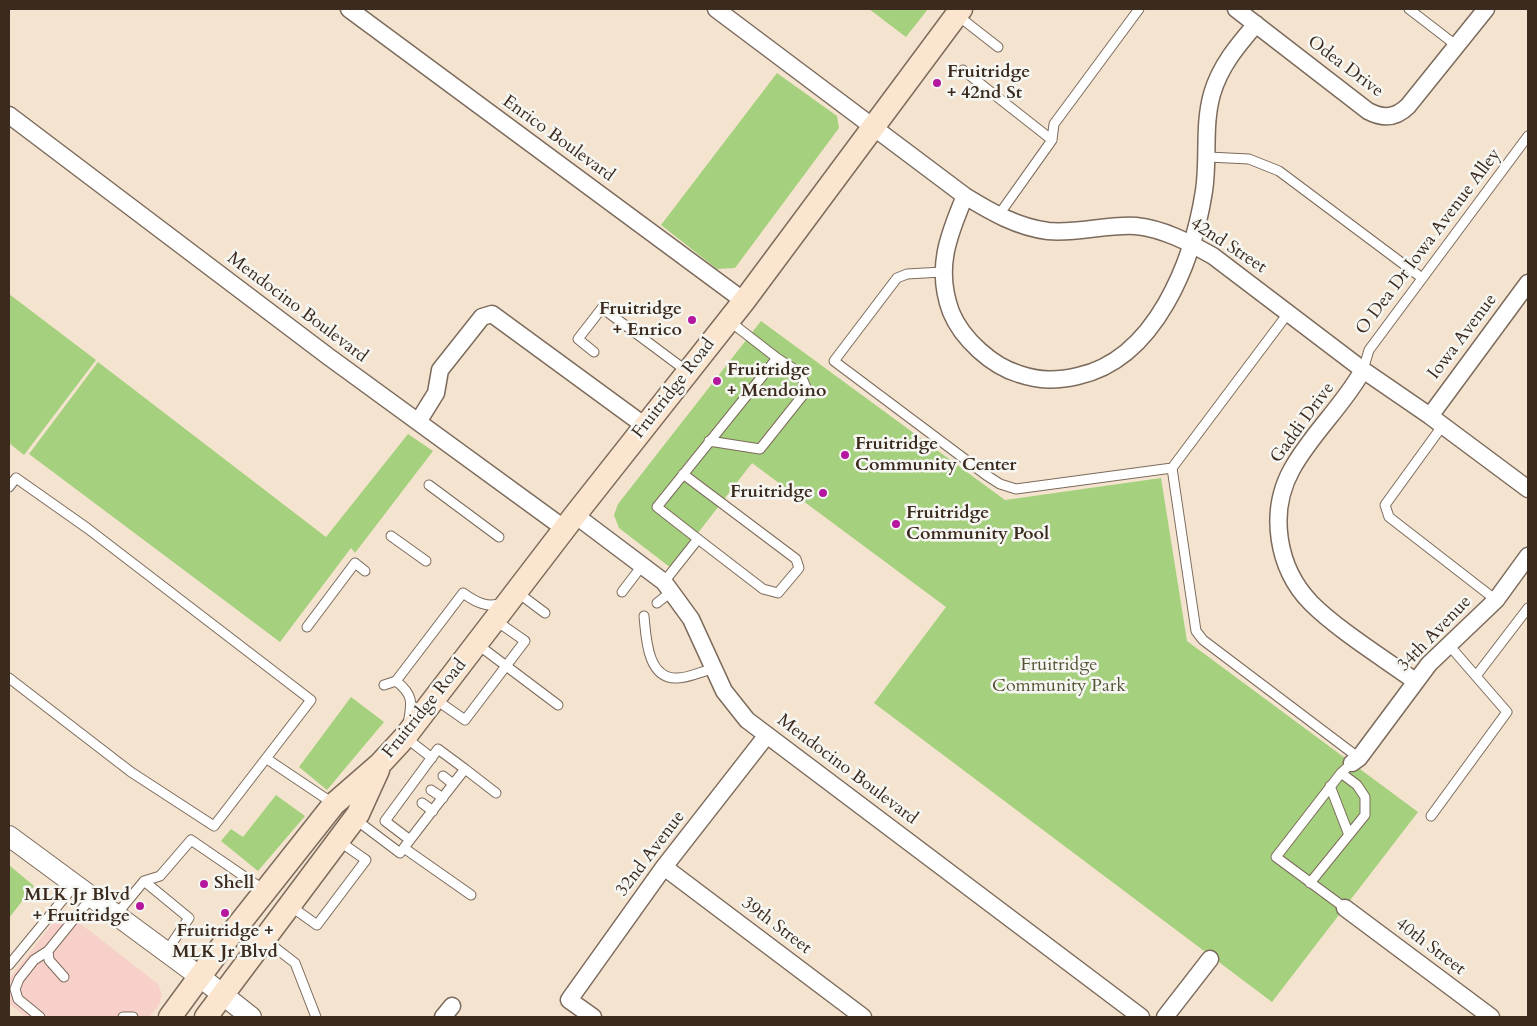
<!DOCTYPE html>
<style>
body{margin:0}
#map{position:relative;width:1537px;height:1026px;overflow:hidden;background:#f4e4cf;font-family:Cardo,serif}
canvas{display:block}
.frame{position:absolute;inset:0;border:10px solid #3b2a1e;pointer-events:none}
</style>
<div id="map">
<canvas width="1537" height="1026"></canvas>
<div class="frame"></div>
</div>
<script>
const g = document.querySelector('canvas').getContext('2d');
g.lineJoin = 'round';
function fill(path, color) { g.fillStyle = color; g.fill(path, 'evenodd'); }
function trace(path, color, width, dash) { g.strokeStyle = color; g.lineWidth = width; g.lineCap = dash ? 'butt' : 'round'; g.setLineDash(dash || []); g.stroke(path); }
function write(font, color, halo, rows, align = 'center') {
  g.font = font + ' Cardo,serif'; g.lineWidth = 5; g.setLineDash([]); g.textBaseline = 'middle'; g.strokeStyle = halo; g.fillStyle = color; for (const [text, x, y, turn = 0] of rows) {
    g.save(); g.translate(x, y); g.rotate((+turn || 0) * Math.PI / 180); g.textAlign = isNaN(turn) ? turn : align; if (halo) g.strokeText(text, 0, 0); g.fillText(text, 0, 0); g.restore();
  }
}
fill(new Path2D(`
 M 63,910 L 158,984 L 162,994 L 159,1005 L 149,1017 L 26,1017 L 9,1004 L 9,979 Z`), '#f7d0ca');
fill(new Path2D(`
 M 869,9 L 928,9 L 906,37 Z
 M 777,73 L 837,116 L 839,128 L 735,268 L 717,269 L 661,225 Z
 M 9,294 L 96,360 L 24,455 L 9,443 Z
 M 761,321 L 1005,500 L 1161,478 L 1187,641 L 1418,812 L 1272,1002 L 874,703 L 946,607 L 752,463 L 671,568 L 619,528 L 614,515 L 618,504 Z
 M 98,362 L 326,537 L 408,434 L 433,451 L 355,553 L 351,548 L 280,642 L 29,454 Z
 M 351,697 L 384,722 L 327,790 L 299,767 Z
 M 276,795 L 305,816 L 258,871 L 221,841 L 231,829 L 243,837 Z
 M 9,865 L 34,886 L 9,918 Z`), '#a5d07d');
const service = new Path2D(`
 M 1409,9 L 1457,46
 M 957,15 L 998,47
 M 963,70 L 1052,140 L 998,216
 M 1052,140 L 1054,124 L 1139,9
 M 1208,157 L 1249,159 L 1279,171 L 1422,278
 M 942,272 L 907,274 L 897,278 L 834,361 L 986,475 L 1000,484 L 1016,489 L 1172,468 L 1289,312
 M 594,352 L 578,339 L 602,308 L 688,372
 M 1363,370 L 1369,350 L 1528,136
 M 1443,425 L 1385,505 L 1389,517 L 1496,600
 M 709,441 L 760,449 L 807,390 L 800,373 L 777,358
 M 1172,468 L 1196,631 L 1203,640 L 1359,758
 M 683,474 L 796,559 L 799,568 L 778,593 L 763,589 L 698,539
 M 429,485 L 499,537
 M 9,487 L 16,478 L 87,528 L 311,700 L 214,826 L 131,772 L 9,678
 M 391,536 L 426,561
 M 664,582 L 698,539 L 657,507 L 777,358 L 728,320
 M 517,592 L 545,613
 M 622,592 L 641,567
 M 657,603 L 671,592
 M 644,616 C 646,637 647,680 678,678 C 689,678 702,671 713,669
 M 307,627 L 355,563 L 365,571
 M 477,644 L 558,705
 M 1476,676 L 1528,608
 M 396,681 C 414,695 412,703 408,724
 M 384,685 L 396,681 L 463,593 C 474,601 489,610 503,602
 M 435,699 L 465,720 L 525,641 L 495,620
 M 405,737 L 432,758
 M 267,759 L 334,804
 M 465,769 L 496,793
 M 443,776 L 453,784
 M 1330,786 L 1349,835
 M 431,790 L 443,798
 M 422,803 L 433,811
 M 1431,816 L 1507,712 L 1448,644
 M 355,819 L 400,853 C 421,825 443,797 465,769 L 438,749 L 385,821 L 410,840
 M 404,848 L 471,895
 M 144,881 L 189,918 L 166,952
 M 1310,883 L 1365,815 L 1365,797 L 1357,785 L 1341,773
 M 289,905 L 317,925 L 366,860 L 339,841
 M 1345,908 L 1276,857 L 1341,773 L 1352,763
 M 116,915 L 144,881 L 160,876 L 191,840 L 264,890
 M 264,939 L 295,963 L 316,1017
 M 48,951 L 49,960 L 64,977
 M 9,965 L 74,886
 M 40,1017 L 18,999 L 15,989 L 19,979 L 34,960 L 48,951 L 91,898
 M 123,1017 L 133,1017`);
const minor = new Path2D(`
 M 349,9 L 744,301
 M 716,9 L 965,196 C 991,212 1017,227 1048,231 C 1077,234 1107,224 1136,226 C 1164,229 1188,242 1213,256 L 1363,370 L 1430,416 L 1528,489
 M 1236,9 L 1368,111 C 1383,119 1396,118 1408,106 L 1486,9
 M 9,115 L 329,357 L 565,529
 M 965,196 C 948,236 935,269 951,312 C 962,339 992,366 1019,374 C 1040,381 1057,381 1078,376 C 1156,359 1193,261 1204,191 C 1209,158 1203,126 1212,94 C 1220,66 1238,45 1256,24
 M 1363,370 C 1343,406 1312,433 1292,469 C 1268,512 1277,568 1311,603 C 1338,630 1383,658 1415,681
 M 1430,416 L 1528,283
 M 418,422 L 436,393 L 440,370 L 482,317 L 492,314 L 645,426
 M 575,515 L 664,582 L 691,619 L 724,691 L 747,720 L 1141,1017
 M 1352,763 L 1359,758 L 1429,664 L 1496,600 L 1528,556
 M 664,867 L 863,1017
 M 1345,908 L 1491,1017
 M 443,1017 L 452,1006
 M 593,1017 L 569,1000 L 664,867 L 767,735
 M 1165,1017 L 1210,959`);
const tertiary = new Path2D(`
 M 9,836 L 199,976 L 251,1017`);
const secondary = new Path2D(`
 M 170,1017 L 228,938 L 334,804 L 380,764 L 405,737 L 575,515 L 744,301 L 961,9
 M 206,1017 L 358,814 L 378,770`);
trace(service, '#7c6b5c', 11);
trace(minor, '#7c6b5c', 19);
trace(tertiary, '#7c6b5c', 22);
trace(secondary, '#7c6b5c', 25);
trace(service, '#fff', 9);
trace(minor, '#fff', 16);
trace(tertiary, '#fff', 20);
trace(secondary, '#fce5cf', 22);
for (const [x, y, r, color] of [
 [937,83,5,"#b5179e"],
 [692,320,5,"#b5179e"],
 [717,381,5,"#b5179e"],
 [845,455,5,"#b5179e"],
 [823,493,5,"#b5179e"],
 [896,524,5,"#b5179e"],
 [204,884,5,"#b5179e"],
 [140,906,5,"#b5179e"],
 [225,913,5,"#b5179e"]
]) { const dot = new Path2D(); dot.arc(x, y, r, 0, 2 * Math.PI); g.fillStyle = color; g.fill(dot); trace(dot, '#f6f6f2', 2); }
write('18px', '#3b2a1e', '#f6f6f2', [
 ["Odea Drive",1345,67,37],
 ["Enrico Boulevard",558,139,36],
 ["O Dea Dr Iowa Avenue Alley",1429,242,-53],
 ["42nd Street",1228,246,33],
 ["Mendocino Boulevard",297,308,37],
 ["Iowa Avenue",1463,337,-53],
 ["Fruitridge Road",674,389,-52],
 ["Gaddi Drive",1303,423,-54],
 ["34th Avenue",1435,634,-46],
 ["Fruitridge Road",425,709,-51],
 ["Mendocino Boulevard",847,770,37],
 ["32nd Avenue",651,854,-53],
 ["39th Street",776,926,37],
 ["40th Street",1430,947,37]
]);
write('bold 18px', '#3b2a1e', '#f6f6f2', [
 ["Fruitridge",947,73],
 ["+ 42nd St",947,94],
 ["Fruitridge",682,310,"right"],
 ["+ Enrico",682,331,"right"],
 ["Fruitridge",727,371],
 ["+ Mendoino",727,392],
 ["Fruitridge",855,445],
 ["Community Center",855,466],
 ["Fruitridge",813,493,"right"],
 ["Fruitridge",906,514],
 ["Community Pool",906,535],
 ["Shell",214,884],
 ["MLK Jr Blvd",130,896,"right"],
 ["+ Fruitridge",130,917,"right"],
 ["Fruitridge +",225,932,"center"],
 ["MLK Jr Blvd",225,953,"center"]
], 'left');
write('18px', '#565436', '#f6f6f2', [
 ["Fruitridge",1059,666],
 ["Community Park",1059,687]
]);
</script>
